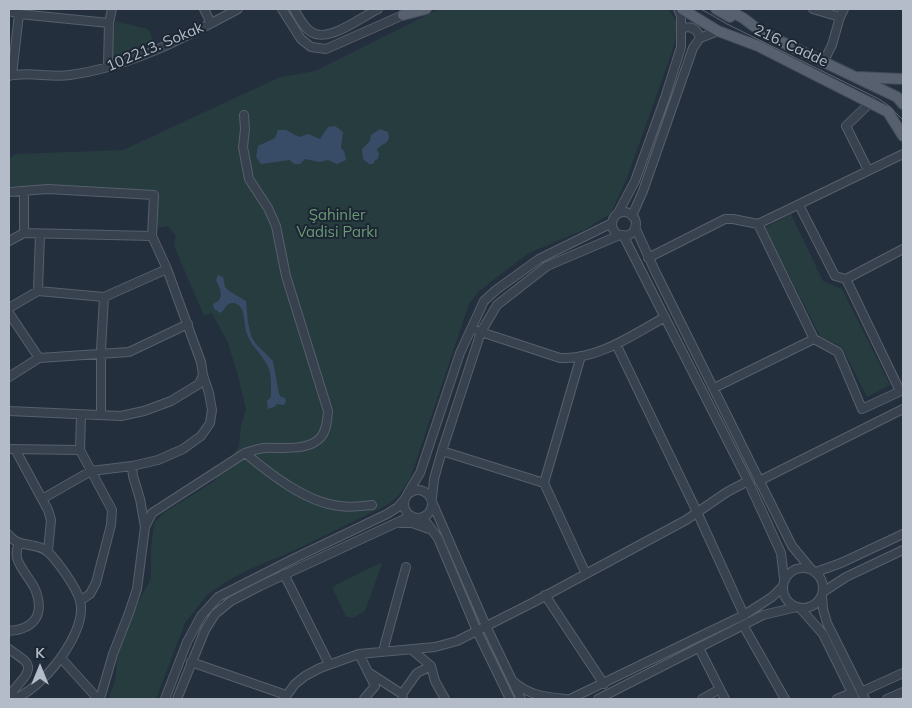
<!DOCTYPE html>
<meta charset="utf-8">
<style>
body{margin:0}
#map{position:relative;width:912px;height:708px;overflow:hidden;background:#242f3e;font-family:Mulish,sans-serif}
canvas{display:block}
.frame{position:absolute;inset:0;border:10px solid #b4bcc9;pointer-events:none}
.north{position:absolute;left:15px;top:643px;width:50px;height:50px;-webkit-text-stroke:4px #1d2633;paint-order:stroke;rotate:0deg;font-size:14px;font-weight:700;line-height:20px;text-align:center;color:#b4bcc9}
.north::after{content:'';display:block;margin:auto;width:18px;height:22px;background:#b4bcc9;clip-path:polygon(50% 0,100% 100%,50% 72%,0 100%)}
</style>
<div id="map">
<canvas width="912" height="708"></canvas>
<div class="frame"></div>
<div class="north">K</div>
</div>
<script>
const g = document.querySelector('canvas').getContext('2d');
g.lineJoin = 'round';
function fill(path, color) { g.fillStyle = color; g.fill(path, 'evenodd'); }
function trace(path, color, width, dash) { g.strokeStyle = color; g.lineWidth = width; g.lineCap = dash ? 'butt' : 'round'; g.setLineDash(dash || []); g.stroke(path); }
function write(font, color, halo, rows, align = 'center') {
  g.font = font + ' Mulish,sans-serif'; g.lineWidth = 4; g.setLineDash([]); g.textBaseline = 'middle'; g.strokeStyle = halo; g.fillStyle = color; for (const [text, x, y, turn = 0] of rows) {
    g.save(); g.translate(x, y); g.rotate((+turn || 0) * Math.PI / 180); g.textAlign = isNaN(turn) ? turn : align; if (halo) g.strokeText(text, 0, 0); g.fillText(text, 0, 0); g.restore();
  }
}
fill(new Path2D(`
 M 439,9 L 668,9 L 679,25 L 672,52 L 627,178 L 611,213 L 586,229 L 529,253 L 479,291 L 469,304 L 410,479 L 398,496 L 389,504 L 293,551 L 248,570 L 226,582 L 207,595 L 185,623 L 156,699 L 111,699 L 109,696 L 115,681 L 117,660 L 129,620 L 151,578 L 151,548 L 154,523 L 165,512 L 213,482 L 239,447 L 241,426 L 246,409 L 238,376 L 228,343 L 212,313 L 204,316 L 174,246 L 176,236 L 168,226 L 157,228 L 155,221 L 155,194 L 147,191 L 9,186 L 9,158 L 16,154 L 123,150 L 280,77 L 315,71 Z
 M 115,21 L 148,29 L 154,41 L 116,58 L 111,55 Z
 M 791,214 L 823,281 L 842,289 L 890,385 L 867,397 L 842,347 L 820,336 L 765,228 Z
 M 380,563 L 382,564 L 365,611 L 353,618 L 346,617 L 332,587 Z`), '#263c3f');
fill(new Path2D(`
 M 335,126 L 343,132 L 341,148 L 344,151 L 346,160 L 337,164 L 328,160 L 320,162 L 305,159 L 300,164 L 294,164 L 290,160 L 261,164 L 256,157 L 258,146 L 275,138 L 278,130 L 286,130 L 299,137 L 308,134 L 320,139 L 328,127 Z
 M 380,129 L 388,132 C 392,143 383,143 377,149 L 379,154 L 378,159 L 375,160 L 373,164 L 369,164 L 363,159 L 362,149 L 370,141 L 371,135 Z
 M 218,275 L 223,277 L 225,287 L 229,291 L 246,301 L 248,323 L 251,336 L 256,344 L 273,361 L 279,394 L 281,397 L 285,398 L 286,402 L 284,405 L 277,404 L 274,407 L 268,409 L 267,401 L 271,397 L 271,394 C 271,382 272,369 264,360 C 258,350 251,345 247,334 C 244,327 245,313 241,308 C 238,303 233,302 228,304 L 221,313 L 214,309 L 213,304 C 226,298 220,290 216,280 Z`), '#394c67');
const minor = new Path2D(`
 M 204,9 L 211,23
 M 282,9 L 301,39 L 311,47 L 326,49 L 403,15
 M 294,9 C 299,17 304,29 313,33 C 330,42 363,16 378,9
 M 813,9 L 840,17
 M 9,11 L 19,14 L 109,23
 M 681,29 C 690,25 697,28 700,38
 M 823,63 L 832,45 L 840,17 L 844,9
 M 108,67 L 109,23 L 112,9
 M 12,75 L 19,14
 M 9,76 C 28,71 50,78 70,75 C 130,67 186,37 238,9
 M 868,170 L 846,126 L 871,102
 M 24,191 L 24,233
 M 9,192 L 48,189 L 154,195 L 152,236
 M 799,205 L 835,276 L 846,279
 M612 224a12 12 0 1 1 24 0a12 12 0 1 1-24 0Z
 M 618,213 L 635,181 L 665,98 L 681,47 L 681,16 L 678,9
 M 632,216 L 643,191 L 693,48 L 700,38 L 718,31
 M 758,224 L 814,339 L 838,352 L 862,409 L 903,390
 M 635,227 L 655,271 L 792,546 L 811,569
 M 623,235 L 748,481 L 781,553 L 784,579
 M 9,241 L 24,233 L 152,236 L 167,269 L 201,362 L 203,375 L 199,384 L 171,401 L 144,411 L 121,416 L 9,411
 M 648,258 L 725,219 L 733,219 L 758,224 L 903,154
 M 38,291 L 40,234
 M 9,308 L 38,291 L 104,297 L 167,269
 M 9,313 L 39,358
 M 478,331 L 560,358 C 598,360 634,334 665,317
 M 616,344 L 697,512 L 744,615
 M 581,356 L 544,483 L 586,574
 M 9,377 L 39,358 L 129,352 L 188,324
 M 714,388 L 814,339
 M 900,391 L 846,279 L 903,249
 M 101,415 L 101,350 L 104,297
 M 9,449 L 80,450
 M 15,449 L 48,510 L 51,520 L 48,551
 M 442,451 L 544,483
 M 245,453 C 270,474 307,503 340,506 C 351,508 362,506 372,505
 M 132,466 L 133,476 L 140,499 L 145,527
 M 759,481 L 903,409
 M404 504a14 14 0 1 1 28 0a14 14 0 1 1-28 0Z
 M 408,493 L 420,473 L 460,353 L 484,301 L 496,290 L 539,259 L 612,223
 M 432,498 L 434,479 L 442,451 L 481,332 L 497,305 L 547,266 L 620,235
 M 42,499 L 91,471 L 132,466 L 158,460 L 183,449 L 201,436 L 210,423 L 212,410 L 209,393 L 203,375
 M 433,504 L 486,626 L 521,699
 M 423,518 L 438,538 L 477,631 L 510,699
 M 400,523 L 412,523 L 432,530
 M 9,535 C 18,549 38,541 49,553 C 58,562 77,588 80,601 C 89,631 41,691 13,699
 M783 588a20 20 0 1 1 40 0a20 20 0 1 1-40 0Z
 M 816,572 L 841,563 L 903,534
 M 284,574 L 329,664
 M 823,592 L 846,577 L 903,550
 M 545,595 L 604,684
 M 822,596 L 823,609 L 827,623 L 865,699
 M 80,601 L 90,594 L 96,583 L 111,525 L 112,510 L 80,450 L 81,415
 M 800,608 L 823,634 L 855,699
 M 743,625 L 785,699
 M 9,631 C 35,629 45,614 35,589 C 30,578 20,569 17,558 C 16,553 17,548 19,543
 M 699,648 L 725,699
 M 9,649 C 14,653 21,657 25,661 C 37,673 10,688 9,699
 M 411,649 L 431,666 L 435,681 L 445,699
 M 383,651 L 406,567
 M 359,654 L 375,686 L 364,699
 M 61,658 L 98,699
 M 191,662 L 286,695
 M 368,672 L 402,694
 M 514,682 C 530,696 546,697 566,699
 M 861,692 L 903,673
 M 100,699 L 113,654 L 129,613 L 137,589 L 145,527 L 152,513 L 245,453 C 251,451 258,449 264,448 C 281,447 308,452 321,437 C 327,430 327,420 328,411 L 286,276 L 276,226 L 268,208 L 249,179 L 243,147 L 245,129 L 244,115
 M 165,699 L 187,642 L 201,616 L 218,597 L 295,558 L 387,514 L 398,507 L 405,499
 M 177,699 L 205,630 L 215,614 L 231,601 L 260,586 L 411,516
 M 284,699 L 295,684 L 305,676 L 320,668 L 359,654 L 435,647 L 457,641 L 532,603 L 686,520 L 727,492 L 748,481
 M 403,699 L 402,694 L 417,673 L 431,666
 M 570,699 L 744,615 L 772,597 L 783,586
 M 598,699 L 763,615 L 797,607
 M 702,699 L 720,689
 M 837,699 L 852,693
 M 887,699 L 903,692`);
const major = new Path2D(`
 M 682,9 L 718,31 L 758,46 L 888,112
 M 716,9 L 730,17
 M 726,9 L 743,18 L 763,33 L 897,97 L 903,104
 M 403,15 L 426,9
 M 859,77 L 903,79
 M 888,112 L 903,136`);
trace(minor, '#565f6c', 10);
trace(major, '#414a57', 12);
trace(minor, '#38414e', 8);
trace(major, '#56606e', 10);
trace(new Path2D(`
 M 701,9 L 727,24 L 879,99 L 888,105 L 903,120`), '#5a6575', 1);
write('15px', '#b4bcc9', '#1d2633', [
 ["216. Cadde",791,46,25],
 ["102213. Sokak",155,47,-23]
]);
write('15px', '#6b9a76', '#1d2633', [
 ["Şahinler",337,215],
 ["Vadisi Parkı",337,232]
]);
</script>
